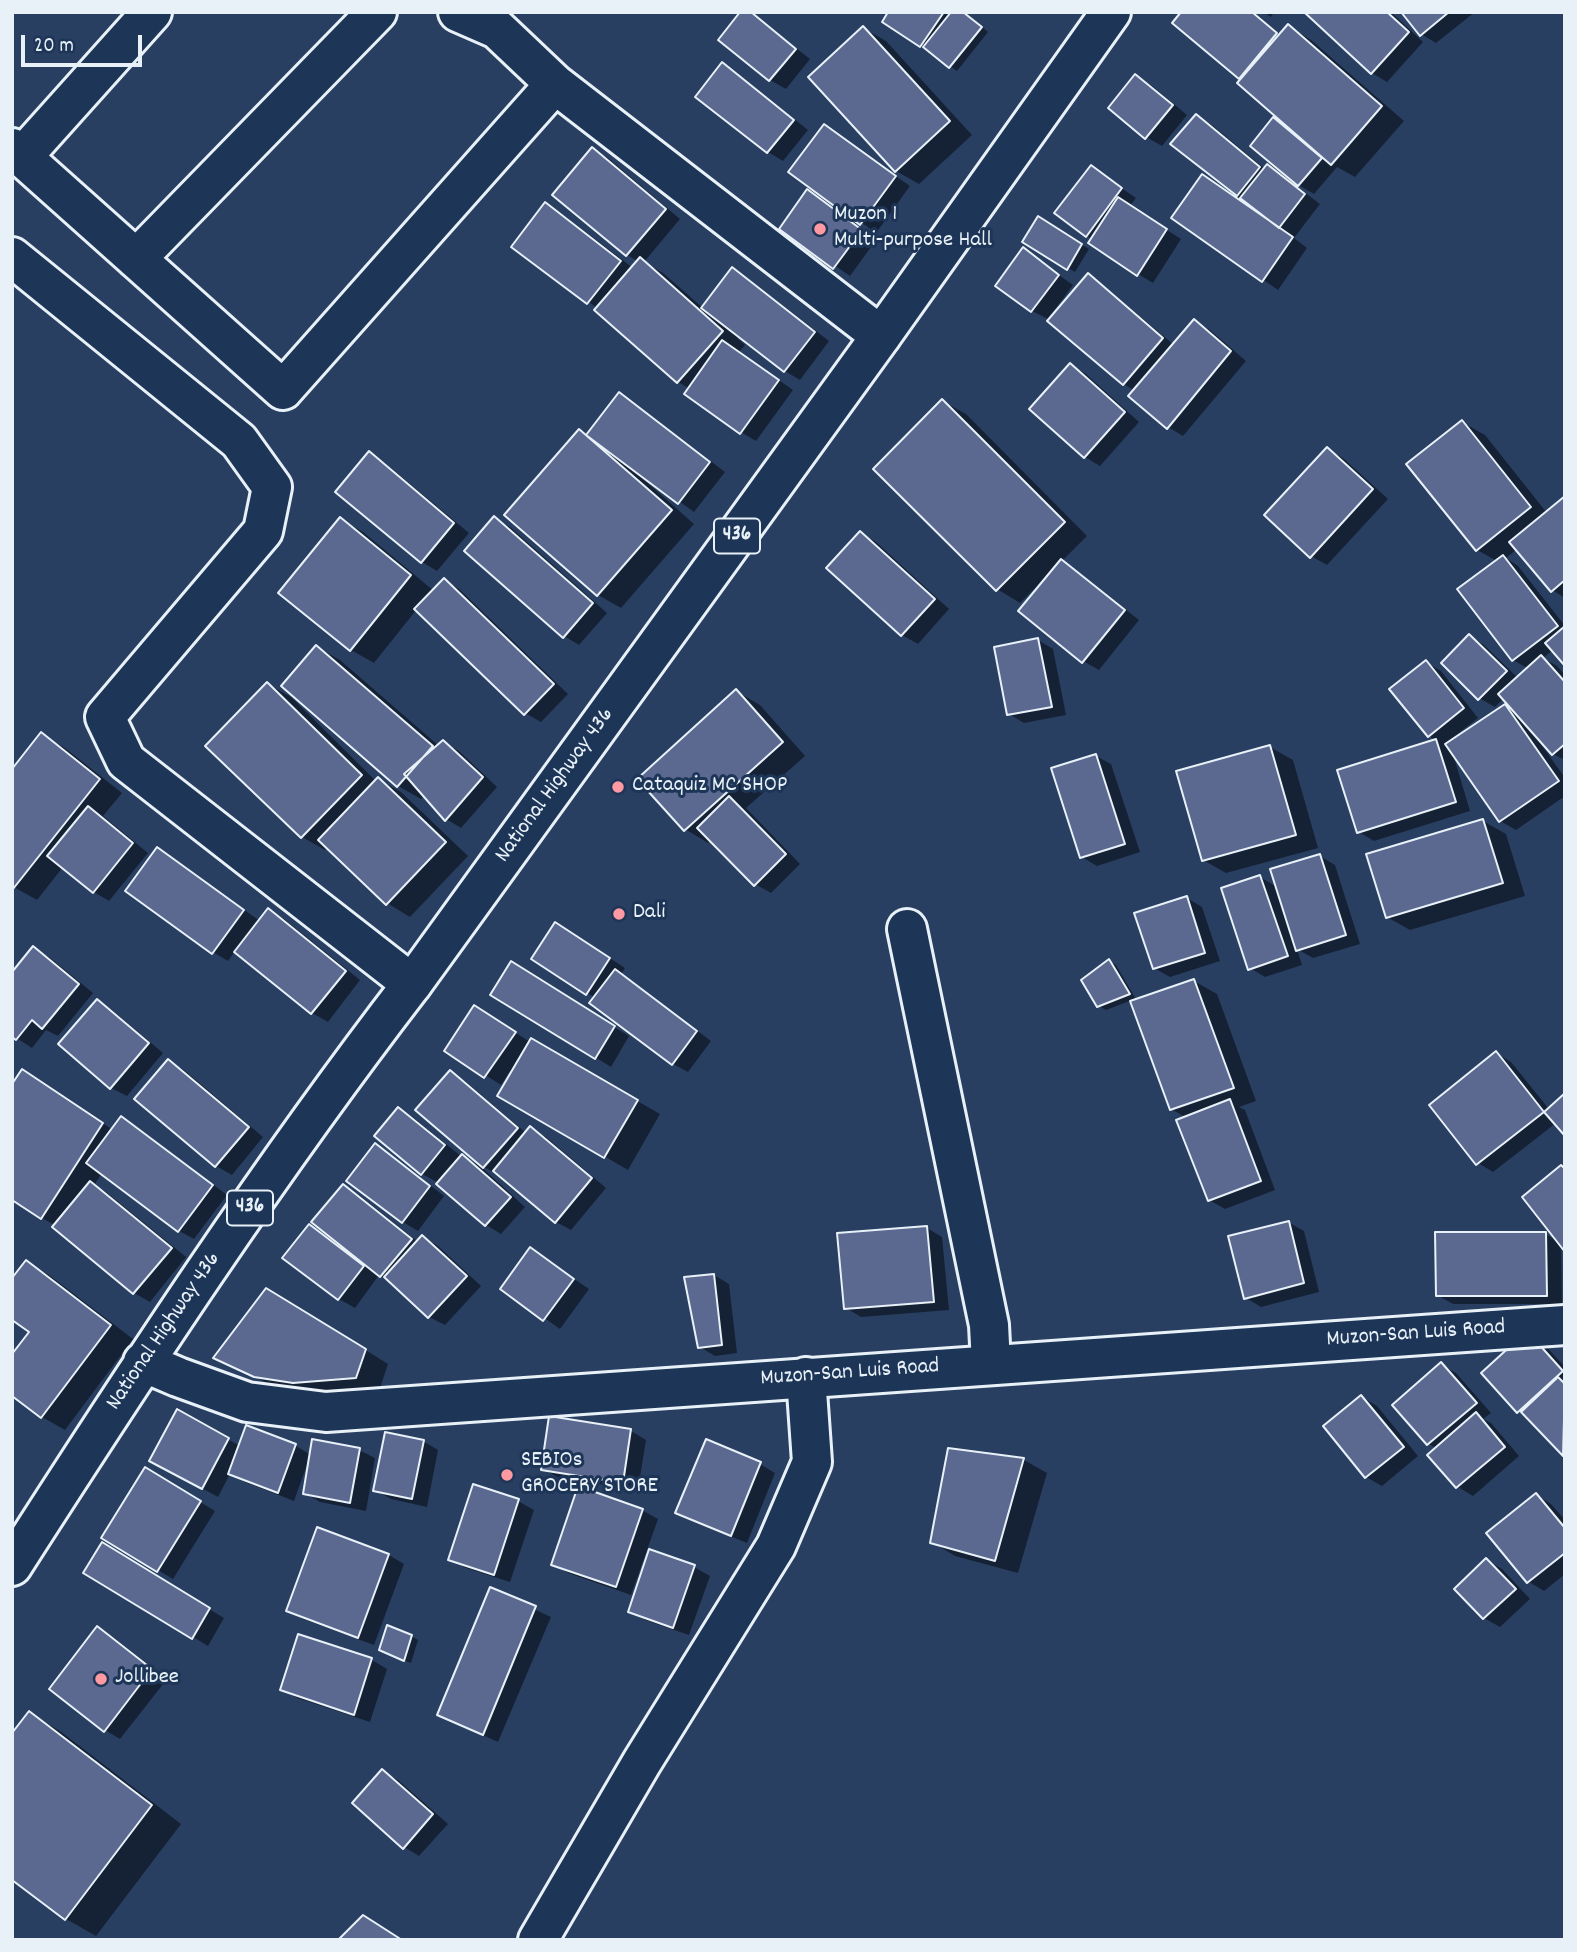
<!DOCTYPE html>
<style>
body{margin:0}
#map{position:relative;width:1577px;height:1952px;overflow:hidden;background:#293f62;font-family:Dekko,sans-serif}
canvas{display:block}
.frame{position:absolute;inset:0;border:14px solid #e8f1f8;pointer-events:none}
.scale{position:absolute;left:21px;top:35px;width:121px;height:32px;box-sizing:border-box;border:4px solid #e8f1f8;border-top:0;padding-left:9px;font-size:21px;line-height:24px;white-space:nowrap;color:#e8f1f8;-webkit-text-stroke:5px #1d3557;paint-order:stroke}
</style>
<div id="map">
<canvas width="1577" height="1952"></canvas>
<div class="frame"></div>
<div class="scale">20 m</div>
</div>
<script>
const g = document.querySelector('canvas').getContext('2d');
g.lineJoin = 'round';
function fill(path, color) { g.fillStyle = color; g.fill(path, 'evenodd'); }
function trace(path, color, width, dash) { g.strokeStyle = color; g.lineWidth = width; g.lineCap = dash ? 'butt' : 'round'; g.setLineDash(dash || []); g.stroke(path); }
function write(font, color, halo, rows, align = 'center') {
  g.font = font + ' Dekko,sans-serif'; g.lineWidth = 6; g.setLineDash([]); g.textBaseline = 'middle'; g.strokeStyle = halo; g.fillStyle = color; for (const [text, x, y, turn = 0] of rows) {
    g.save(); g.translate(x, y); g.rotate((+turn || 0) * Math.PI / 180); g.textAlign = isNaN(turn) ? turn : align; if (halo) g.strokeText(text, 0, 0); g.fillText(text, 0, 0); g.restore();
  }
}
fill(new Path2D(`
 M 750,12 L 810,59 L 786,89 L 770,80 L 720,39 Z
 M 891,12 L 965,12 L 988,32 L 957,71 L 921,46 Z
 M 1184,12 L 1254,12 L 1281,35 L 1288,26 L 1311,40 L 1404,121 L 1355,177 L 1337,167 L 1314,194 L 1297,184 L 1296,186 L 1320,204 L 1294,238 L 1307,248 L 1278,290 L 1174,218 L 1203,176 L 1246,205 L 1248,203 L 1237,195 L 1197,116 L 1212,125 L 1265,169 L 1267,166 L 1289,179 L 1291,178 L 1274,119 L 1287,127 L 1288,126 L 1240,78 Z
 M 1263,12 L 1274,12 L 1271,17 Z
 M 1306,12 L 1391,12 L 1423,42 L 1387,82 L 1372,73 Z
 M 1403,12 L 1475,12 L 1436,43 L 1421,34 Z
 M 863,28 L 886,41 L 972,135 L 919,184 L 896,171 Z
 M 722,65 L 738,74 L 808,130 L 783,161 L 768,152 L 697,97 Z
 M 1135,76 L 1151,85 L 1187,115 L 1162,146 L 1146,137 Z
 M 824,126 L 910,186 L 876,233 L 791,172 Z
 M 592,149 L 608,158 L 680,219 L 644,262 L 663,273 L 703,308 L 732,269 L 747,278 L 829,341 L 800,380 L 785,371 L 739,335 L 737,338 L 745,345 L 739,352 L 793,390 L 756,441 L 741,432 L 690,389 L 678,382 L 597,308 L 514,246 L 545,205 L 561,213 L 633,268 L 639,262 L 627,255 L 554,195 Z
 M 1091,167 L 1136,198 L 1130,206 L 1181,239 L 1153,283 L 1138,274 L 1086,235 Z
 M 808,192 L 876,240 L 850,276 L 781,229 Z
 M 1038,219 L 1089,249 L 1075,272 L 1024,242 Z
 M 1023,250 L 1073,285 L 1053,312 L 1055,314 L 1088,276 L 1103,285 L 1174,345 L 1194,321 L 1210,330 L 1246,361 L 1183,436 L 1168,427 L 1135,391 L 1124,384 L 1048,319 L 1032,311 L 997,285 Z
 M 1071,365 L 1086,374 L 1139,422 L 1100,466 L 1085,457 Z
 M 619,394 L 634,403 L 725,472 L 694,512 L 644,476 L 642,478 L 694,524 L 621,608 L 598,595 L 507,515 L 580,431 L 588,435 Z
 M 942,401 L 966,414 L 1087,536 L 1062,561 L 1076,570 L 1139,620 L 1099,670 L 1083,661 L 1041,582 L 1020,603 L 997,589 Z
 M 1462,422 L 1485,435 L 1547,513 L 1565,498 L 1565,598 L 1552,590 L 1517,549 L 1506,558 L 1518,566 L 1565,626 L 1565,663 L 1553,650 L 1543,658 L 1557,666 L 1565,675 L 1565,760 L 1553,754 L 1543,742 L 1541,744 L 1565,778 L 1565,796 L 1516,830 L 1500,821 L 1453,754 L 1470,811 L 1374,841 L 1359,832 L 1339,771 L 1437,741 L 1429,736 L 1426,662 L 1441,671 L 1478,718 L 1451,739 L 1453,741 L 1505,706 L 1514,711 L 1504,698 L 1495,707 L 1479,698 L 1469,636 L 1484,645 L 1518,678 L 1529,669 L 1513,660 L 1497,561 L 1477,550 Z
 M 1328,449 L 1343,458 L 1388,499 L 1327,565 L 1311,556 Z
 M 369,454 L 385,463 L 469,533 L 437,571 L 422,562 Z
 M 340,519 L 363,532 L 434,591 L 444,580 L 459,589 L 568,694 L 541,722 L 525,713 L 417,609 L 374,663 L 351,650 Z
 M 494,519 L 510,527 L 607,613 L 579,645 L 564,636 Z
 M 860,533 L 876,542 L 949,609 L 918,644 L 902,635 L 829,568 Z
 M 1038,640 L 1053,649 L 1066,715 L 1024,723 L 1009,714 Z
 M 317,647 L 340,660 L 439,746 L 443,742 L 459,751 L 497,787 L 461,828 L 446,819 L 425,795 L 421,799 L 398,786 Z
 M 268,684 L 291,697 L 376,781 L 378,779 L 401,792 L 468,856 L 410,917 L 387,903 L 328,847 L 325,850 L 302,837 Z
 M 736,691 L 760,705 L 805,756 L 746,808 L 800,864 L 771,893 L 755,884 L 711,840 L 708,843 L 685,829 Z
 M 42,735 L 65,748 L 122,793 L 103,816 L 148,853 L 109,901 L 94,892 L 63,867 L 37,900 L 12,886 L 12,772 Z
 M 1270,747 L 1293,760 L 1318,848 L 1226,873 L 1203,860 Z
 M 1096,756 L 1111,764 L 1140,852 L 1097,866 L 1082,857 Z
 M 1483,821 L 1506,834 L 1525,896 L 1410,930 L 1387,917 Z
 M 158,849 L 260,921 L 268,911 L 284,919 L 360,980 L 328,1022 L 312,1013 L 235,951 L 228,961 L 213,952 Z
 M 1320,856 L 1335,865 L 1360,944 L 1313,958 L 1297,949 L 1302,965 L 1265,977 L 1250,968 L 1260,877 L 1277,887 Z
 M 1187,898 L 1202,907 L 1220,961 L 1170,977 L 1154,968 Z
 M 571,933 L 625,968 L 621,974 L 711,1041 L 688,1072 L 673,1064 L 595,998 L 533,958 Z
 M 34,949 L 49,957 L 93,993 L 58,1036 L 46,1030 L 32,1048 L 12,1035 Z
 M 1109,961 L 1116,965 L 1137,1001 L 1194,981 L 1217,994 L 1256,1101 L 1239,1107 L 1245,1110 L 1275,1190 L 1225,1209 L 1209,1200 L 1187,1118 L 1171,1109 L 1132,1000 L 1106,1010 L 1099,1006 Z
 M 526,973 L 629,1036 L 611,1067 L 493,994 Z
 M 97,1001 L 112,1010 L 163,1053 L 127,1096 L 111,1088 L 60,1044 Z
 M 490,1016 L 530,1042 L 531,1040 L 660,1114 L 628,1170 L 500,1096 L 513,1072 L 510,1071 L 501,1085 L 446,1050 Z
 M 1496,1053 L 1511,1062 L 1549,1109 L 1556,1123 L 1493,1172 L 1478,1163 Z
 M 168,1061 L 184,1070 L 263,1137 L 232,1175 L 216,1166 L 137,1099 Z
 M 450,1072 L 465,1081 L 526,1133 L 530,1128 L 546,1137 L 606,1188 L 571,1230 L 556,1222 L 499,1175 L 482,1166 Z
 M 46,1085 L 113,1130 L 121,1118 L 137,1127 L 227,1195 L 194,1239 L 179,1231 L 102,1173 L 94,1185 L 106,1192 L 186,1257 L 150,1302 L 134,1293 L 56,1226 L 42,1218 Z
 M 399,1109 L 414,1118 L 462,1157 L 479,1165 L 525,1207 L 501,1234 L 486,1225 L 437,1182 L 422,1174 Z
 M 375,1145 L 390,1154 L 444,1196 L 418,1231 L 403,1222 Z
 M 344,1186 L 359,1195 L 418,1242 L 423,1237 L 438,1246 L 481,1286 L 445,1325 L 429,1317 L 392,1282 L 379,1275 L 355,1308 L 339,1299 L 285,1257 L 309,1226 L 336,1243 Z
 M 1288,1222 L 1304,1231 L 1319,1292 L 1261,1307 L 1246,1298 Z
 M 927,1228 L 942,1237 L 949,1310 L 861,1317 L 846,1308 Z
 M 1546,1234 L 1561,1244 L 1562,1304 L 1453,1304 L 1437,1295 Z
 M 530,1249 L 589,1289 L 560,1329 L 502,1288 Z
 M 26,1262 L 49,1275 L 133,1339 L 65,1430 L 42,1417 L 31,1332 Z
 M 714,1275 L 729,1284 L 737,1353 L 715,1356 L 700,1347 Z
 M 290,1303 L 388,1364 L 379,1391 L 318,1395 L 279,1389 L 216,1357 Z
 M 1542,1342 L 1565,1367 L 1565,1455 L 1529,1418 L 1519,1412 L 1484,1373 Z
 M 1441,1365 L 1456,1373 L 1491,1413 L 1483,1419 L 1491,1423 L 1519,1456 L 1473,1496 L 1458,1487 L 1430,1455 L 1437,1449 L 1429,1444 L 1395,1405 Z
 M 1362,1397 L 1377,1406 L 1418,1456 L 1382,1486 L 1366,1477 Z
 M 178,1412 L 240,1446 L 247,1427 L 296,1446 L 311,1455 L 359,1450 L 375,1458 L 366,1511 L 320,1502 L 305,1493 L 310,1463 L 308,1462 L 294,1501 L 245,1482 L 230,1474 L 218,1497 L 167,1469 Z
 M 551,1418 L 631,1431 L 646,1440 L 638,1490 L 559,1478 L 543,1469 Z
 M 423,1441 L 438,1450 L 427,1507 L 391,1499 L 375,1490 Z
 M 949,1450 L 1024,1460 L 1047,1473 L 1018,1573 L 955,1556 L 932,1542 Z
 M 760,1464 L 775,1473 L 747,1543 L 693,1521 L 677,1512 Z
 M 161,1478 L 215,1511 L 173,1579 L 104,1538 Z
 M 474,1486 L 518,1501 L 534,1510 L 510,1582 L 466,1568 L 450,1559 Z
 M 1536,1495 L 1551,1504 L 1565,1520 L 1565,1574 L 1544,1591 L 1529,1582 L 1489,1534 Z
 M 642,1510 L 658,1519 L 631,1595 L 568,1573 L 553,1564 Z
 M 318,1529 L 389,1555 L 404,1564 L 374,1645 L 303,1619 L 288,1610 Z
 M 102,1544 L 224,1618 L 208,1646 L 85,1572 Z
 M 1486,1560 L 1502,1569 L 1530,1599 L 1500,1627 L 1484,1618 L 1457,1589 Z
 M 694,1567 L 710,1576 L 689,1635 L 645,1620 L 630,1611 Z
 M 491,1589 L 551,1617 L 498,1742 L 439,1715 Z
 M 98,1629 L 113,1637 L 167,1679 L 120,1739 L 105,1730 Z
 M 299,1636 L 372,1660 L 387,1669 L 370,1722 L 297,1698 L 282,1689 Z
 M 411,1636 L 418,1640 L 411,1663 L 388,1654 Z
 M 29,1713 L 60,1731 L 181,1824 L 96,1936 L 66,1919 Z
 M 383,1772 L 398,1780 L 448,1824 L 419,1856 L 404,1847 Z`), '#0007');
const building = new Path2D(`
 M 740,12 L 751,12 L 796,49 L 769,81 L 718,40 Z
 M 888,12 L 944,12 L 920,47 L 882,22 Z
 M 951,12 L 963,12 L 982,27 L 949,68 L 923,47 Z
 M 1181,12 L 1252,12 L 1277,33 L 1239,79 L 1172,23 Z
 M 1304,12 L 1387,12 L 1409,32 L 1371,74 Z
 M 1401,12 L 1449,12 L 1420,36 Z
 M 1288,24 L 1382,106 L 1331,165 L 1237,83 Z
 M 863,26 L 950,121 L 895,172 L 808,77 Z
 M 722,62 L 794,120 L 767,153 L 695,97 Z
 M 1135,74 L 1173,105 L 1145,139 L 1108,108 Z
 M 1196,114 L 1260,167 L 1237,196 L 1170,144 Z
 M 1273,117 L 1322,158 L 1298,186 L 1250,146 Z
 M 824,124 L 896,176 L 860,225 L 788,172 Z
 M 592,147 L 666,209 L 626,256 L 552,195 Z
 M 1267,164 L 1305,194 L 1279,228 L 1240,198 Z
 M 1091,165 L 1122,188 L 1086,237 L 1054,213 Z
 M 1202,174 L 1293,237 L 1262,282 L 1171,218 Z
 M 807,189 L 862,230 L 833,269 L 779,229 Z
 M 1118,197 L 1167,229 L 1137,276 L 1088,243 Z
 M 545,202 L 621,261 L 587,304 L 511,247 Z
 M 1038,216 L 1082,244 L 1067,270 L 1022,242 Z
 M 1023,247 L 1059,275 L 1031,312 L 995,286 Z
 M 640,257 L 723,331 L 677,383 L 594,310 Z
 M 732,267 L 815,332 L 784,372 L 701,308 Z
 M 1088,273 L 1163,338 L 1123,385 L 1047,321 Z
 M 1194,319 L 1231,351 L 1167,429 L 1128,396 Z
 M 722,340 L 779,380 L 740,434 L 684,394 Z
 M 1070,363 L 1125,412 L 1084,458 L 1029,409 Z
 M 619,392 L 710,462 L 678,504 L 586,435 Z
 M 942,399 L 1065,522 L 996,591 L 873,469 Z
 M 1462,420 L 1531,507 L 1476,551 L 1406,464 Z
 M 579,429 L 672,510 L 597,596 L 504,515 Z
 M 1327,447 L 1373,489 L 1310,558 L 1264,515 Z
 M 369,451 L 454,523 L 421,563 L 335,492 Z
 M 1565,496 L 1565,580 L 1551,592 L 1509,542 Z
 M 494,516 L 593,603 L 563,638 L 464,551 Z
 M 340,517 L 411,575 L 350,651 L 278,593 Z
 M 860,531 L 935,599 L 901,636 L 826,568 Z
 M 1503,555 L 1558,626 L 1512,661 L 1457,589 Z
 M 1061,559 L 1125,610 L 1082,663 L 1018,611 Z
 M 444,578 L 554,684 L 524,715 L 414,609 Z
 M 1565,626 L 1565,666 L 1545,643 Z
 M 1469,634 L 1507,671 L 1478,700 L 1441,663 Z
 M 1038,638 L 1052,707 L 1007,715 L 994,647 Z
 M 316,645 L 433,746 L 397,787 L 281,686 Z
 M 1541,655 L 1565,682 L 1565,744 L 1552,755 L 1498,694 Z
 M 1426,660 L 1464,708 L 1428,737 L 1389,689 Z
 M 267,682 L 362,775 L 301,838 L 205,746 Z
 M 736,689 L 783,742 L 684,831 L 637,779 Z
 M 1505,704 L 1559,781 L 1499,822 L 1445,744 Z
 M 41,732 L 100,779 L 13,889 L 12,769 Z
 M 1436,739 L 1456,802 L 1357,833 L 1337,770 Z
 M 443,740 L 483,777 L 445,821 L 404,774 Z
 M 1270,745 L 1296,835 L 1202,861 L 1176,771 Z
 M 1096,754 L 1125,844 L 1080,858 L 1051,768 Z
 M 378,777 L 446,842 L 386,905 L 318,840 Z
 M 729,796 L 786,854 L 754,886 L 697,828 Z
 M 88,806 L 133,843 L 93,893 L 47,856 Z
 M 1483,819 L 1503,883 L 1386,918 L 1366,854 Z
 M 157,847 L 244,910 L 212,954 L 125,891 Z
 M 1320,854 L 1346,935 L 1296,951 L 1270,869 Z
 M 1260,875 L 1288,956 L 1248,970 L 1221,888 Z
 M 1187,896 L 1205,953 L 1153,969 L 1134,913 Z
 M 268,908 L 346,971 L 311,1014 L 234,952 Z
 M 555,922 L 610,958 L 586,995 L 531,959 Z
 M 33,946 L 79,984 L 42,1029 L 32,1020 L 16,1040 L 12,1037 L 12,972 Z
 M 1109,959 L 1130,994 L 1097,1007 L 1081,980 Z
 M 511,961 L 615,1026 L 595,1059 L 490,995 Z
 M 615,969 L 697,1031 L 672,1065 L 589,1003 Z
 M 1194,979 L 1234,1088 L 1170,1110 L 1130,1001 Z
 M 97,999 L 149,1043 L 110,1089 L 58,1044 Z
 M 474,1005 L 516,1032 L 484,1078 L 444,1051 Z
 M 531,1038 L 638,1100 L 604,1158 L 497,1096 Z
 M 1496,1051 L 1544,1112 L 1476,1165 L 1429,1105 Z
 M 168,1059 L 249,1127 L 215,1167 L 134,1099 Z
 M 22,1069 L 103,1123 L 41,1219 L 12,1200 L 12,1084 Z
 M 450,1070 L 518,1128 L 483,1168 L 415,1110 Z
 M 1565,1093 L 1565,1136 L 1544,1112 Z
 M 1230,1099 L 1261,1181 L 1208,1201 L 1176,1120 Z
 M 398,1107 L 445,1145 L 421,1175 L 374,1136 Z
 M 121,1116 L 213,1185 L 178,1232 L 86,1163 Z
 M 530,1126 L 592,1178 L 555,1223 L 493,1171 Z
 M 375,1143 L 430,1186 L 402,1223 L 346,1181 Z
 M 462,1154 L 511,1197 L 485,1226 L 436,1184 Z
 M 1561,1165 L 1565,1169 L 1565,1252 L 1522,1197 Z
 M 90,1181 L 172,1248 L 133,1294 L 52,1227 Z
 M 343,1184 L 412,1239 L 380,1277 L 311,1222 Z
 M 1289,1221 L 1304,1283 L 1244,1299 L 1228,1236 Z
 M 309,1224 L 364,1266 L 338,1300 L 282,1258 Z
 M 927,1226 L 934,1302 L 844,1309 L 837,1233 Z
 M 1435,1232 L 1546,1232 L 1547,1296 L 1436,1296 Z
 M 422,1235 L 467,1276 L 428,1318 L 384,1277 Z
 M 530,1247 L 574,1279 L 543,1321 L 500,1289 Z
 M 26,1260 L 111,1325 L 41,1418 L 12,1396 L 12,1354 L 29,1332 L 12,1320 L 12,1278 Z
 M 714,1274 L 722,1345 L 698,1348 L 684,1277 Z
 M 266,1288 L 366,1349 L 356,1378 L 293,1383 L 254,1377 L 213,1358 Z
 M 1527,1331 L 1563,1371 L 1517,1413 L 1481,1373 Z
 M 1441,1362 L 1477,1403 L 1427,1445 L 1392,1405 Z
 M 1558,1377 L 1565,1384 L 1563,1456 L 1521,1412 Z
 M 1361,1395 L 1404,1447 L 1365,1478 L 1323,1426 Z
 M 177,1409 L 229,1438 L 202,1489 L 149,1461 Z
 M 1476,1412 L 1505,1447 L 1456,1488 L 1427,1455 Z
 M 549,1416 L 631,1429 L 623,1483 L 541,1470 Z
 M 246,1425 L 296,1444 L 278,1493 L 228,1474 Z
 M 385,1432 L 424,1440 L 412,1499 L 373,1491 Z
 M 312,1439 L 360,1448 L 350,1503 L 303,1494 Z
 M 706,1439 L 761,1462 L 731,1536 L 675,1513 Z
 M 948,1448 L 1024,1458 L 995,1561 L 930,1543 Z
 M 145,1467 L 201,1501 L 157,1572 L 101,1538 Z
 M 473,1484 L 519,1499 L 494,1575 L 448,1560 Z
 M 578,1486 L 643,1509 L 616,1587 L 551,1565 Z
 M 1536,1493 L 1565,1528 L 1565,1553 L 1527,1583 L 1486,1533 Z
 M 317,1527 L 389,1554 L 358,1638 L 286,1611 Z
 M 102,1542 L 210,1608 L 192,1639 L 83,1573 Z
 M 649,1549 L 695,1565 L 673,1628 L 628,1612 Z
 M 1486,1558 L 1516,1589 L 1483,1619 L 1454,1589 Z
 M 490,1587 L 536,1606 L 483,1735 L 437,1715 Z
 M 387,1625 L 412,1635 L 404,1661 L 379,1650 Z
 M 97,1626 L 152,1669 L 104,1732 L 49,1689 Z
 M 298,1634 L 372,1658 L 354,1715 L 280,1690 Z
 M 29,1711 L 152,1805 L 65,1920 L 12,1880 L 12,1733 Z
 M 382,1769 L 433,1814 L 403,1849 L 352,1803 Z
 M 363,1915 L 402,1940 L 338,1940 Z`);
fill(building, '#5b6990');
trace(building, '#e8f1f8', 2);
const minor = new Path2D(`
 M 458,12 L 497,29 L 555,84 L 881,336
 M 12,148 L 283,390 L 555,84
 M 22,157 L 152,12
 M 12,257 L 239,441 L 272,487 L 263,531 L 105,717 L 126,761 L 412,984
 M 136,259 L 377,12
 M 907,929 L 989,1325 L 991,1364
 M 538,1940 L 642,1762 L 776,1546 L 812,1462 L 806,1377`);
const major = new Path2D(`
 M 143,1362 L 178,1377 L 247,1402 L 326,1412 L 1565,1325
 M 12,1566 C 139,1368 268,1171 412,984 L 881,336 L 1111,12`);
trace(minor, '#e8f1f8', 44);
trace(major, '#e8f1f8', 44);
trace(minor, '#1d3557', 38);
trace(major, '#1d3557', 38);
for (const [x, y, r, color] of [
 [820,229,7,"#ff9aa2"],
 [618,787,7,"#ff9aa2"],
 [619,914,7,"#ff9aa2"],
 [507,1475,7,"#ff9aa2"],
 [101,1679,7,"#ff9aa2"]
]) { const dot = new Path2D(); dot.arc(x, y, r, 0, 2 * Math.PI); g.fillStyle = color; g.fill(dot); trace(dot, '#1d3557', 2.5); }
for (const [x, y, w] of [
 [737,536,46],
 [250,1208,46]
]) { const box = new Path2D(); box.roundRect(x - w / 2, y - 17.5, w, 35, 5); g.fillStyle = '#1d3557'; g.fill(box); trace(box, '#e8f1f8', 2); }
write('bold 21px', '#e8f1f8', null, [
 ["436",737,536],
 ["436",250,1208]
]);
write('23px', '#e8f1f8', '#1d3557', [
 ["Muzon 1",834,216],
 ["Multi-purpose Hall",834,242],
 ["Cataquiz MC SHOP",632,787],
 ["Dali",633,914],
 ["SEBIOs",521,1462],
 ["GROCERY STORE",521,1488],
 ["Jollibee",115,1679]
], 'left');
write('23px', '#e8f1f8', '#1d3557', [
 ["National Highway 436",556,786,-54],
 ["National Highway 436",165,1332,-56],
 ["Muzon-San Luis Road",1416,1335,-4],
 ["Muzon-San Luis Road",850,1374,-4]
]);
</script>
